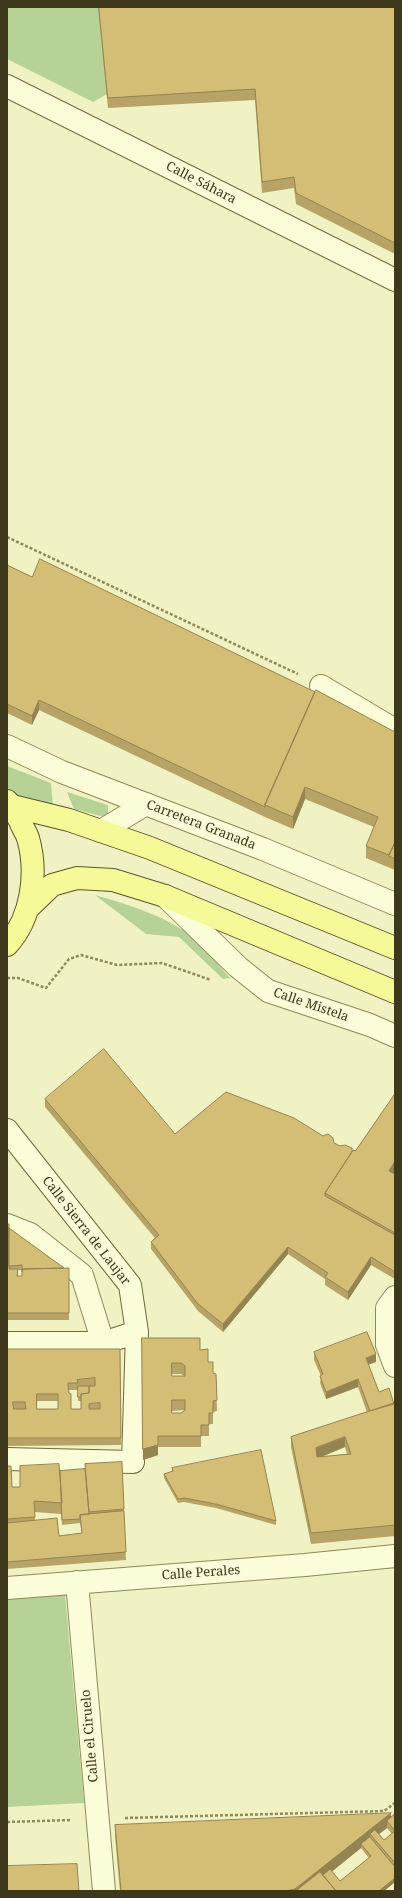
<!DOCTYPE html>
<meta charset="utf-8">
<style>
body{margin:0}
#map{position:relative;width:402px;height:1898px;overflow:hidden;background:#f1f2c3;font-family:"Noto Serif",serif}
canvas{display:block}
.frame{position:absolute;inset:0;border:8px solid #3e381d;pointer-events:none}
</style>
<div id="map">
<canvas width="402" height="1898"></canvas>
<div class="frame"></div>
</div>
<script>
const g = document.querySelector('canvas').getContext('2d');
g.lineJoin = 'round';
function fill(path, color) { g.fillStyle = color; g.fill(path, 'evenodd'); }
function trace(path, color, width, dash) { g.strokeStyle = color; g.lineWidth = width; g.lineCap = dash ? 'butt' : 'round'; g.setLineDash(dash || []); g.stroke(path); }
function write(font, color, halo, rows, align = 'center') {
  g.font = font + ' "Noto Serif",serif'; g.lineWidth = 3; g.setLineDash([]); g.textBaseline = 'middle'; g.strokeStyle = halo; g.fillStyle = color; for (const [text, x, y, turn = 0] of rows) {
    g.save(); g.translate(x, y); g.rotate((+turn || 0) * Math.PI / 180); g.textAlign = isNaN(turn) ? turn : align; if (halo) g.strokeText(text, 0, 0); g.fillText(text, 0, 0); g.restore();
  }
}
fill(new Path2D(`
 M 7,7 L 98,7 L 107,94 L 93,102 L 7,59 Z
 M 7,766 L 51,783 L 53,807 L 15,798 L 7,788 Z
 M 67,792 L 108,805 L 108,818 L 74,809 Z
 M 95,895 C 129,905 167,916 195,939 C 208,950 219,966 230,978 L 223,979 L 179,937 L 146,934 Z
 M 65,1594 L 84,1803 L 7,1807 L 7,1598 Z`), '#b7d296');
const street = new Path2D(`
 M 321,686 L 395,730
 M 7,746 L 62,772 L 263,849 L 395,904
 M 101,831 L 146,804
 M 165,896 L 238,967 L 268,991 L 370,1025 L 395,1036
 M 7,1225 L 30,1234 L 82,1275 L 103,1343
 M 395,1297 L 387,1308 L 387,1345 L 395,1366
 M 77,1582 L 104,1891
 M 7,1588 L 305,1565 L 395,1556`);
const secondary = new Path2D(`
 M 7,86 L 395,280
 M 7,1130 L 130,1285 L 137,1332 L 133,1462 L 7,1459
 M 7,1343 L 103,1343 L 137,1332`);
const primary = new Path2D(`
 M 7,801 C 13,807 16,814 20,821 C 22,827 26,832 28,838 C 38,873 32,918 7,945
 M 12,806 L 69,820 L 150,848 L 395,948
 M 28,908 L 52,885 L 77,878 L 113,880 L 165,896 L 395,992`);
trace(street, '#8f8858', 24);
trace(secondary, '#71683b', 24);
trace(primary, '#5d532c', 24);
trace(new Path2D(`
 M 7,537 L 298,674
 M 7,978 L 18,978 L 46,988 L 69,959 L 81,955 L 117,965 L 162,963 L 211,980
 M 125,1818 L 384,1811 L 395,1803
 M 7,1822 L 72,1820`), '#8f8858', 2.5, [3, 2]);
trace(street, '#fbfcd8', 22);
trace(secondary, '#fbfcd8', 22);
trace(primary, '#f6f998', 22);
fill(new Path2D(`
 M 98,7 L 395,7 L 395,254 L 296,204 L 294,188 L 262,193 L 255,100 L 108,108 Z
 M 7,565 L 32,577 L 395,732 L 395,870 L 366,858 L 366,846 L 374,827 L 305,799 L 293,829 L 265,817 L 39,710 L 32,725 L 7,713 Z
 M 45,1099 L 175,1134 L 334,1143 L 352,1152 L 355,1151 L 395,1171 L 394,1173 L 395,1174 L 395,1279 L 371,1265 L 348,1300 L 325,1285 L 325,1279 L 288,1254 L 223,1332 L 198,1311 L 151,1249 L 151,1242 L 155,1238 L 45,1107 Z
 M 7,1224 L 9,1228 L 64,1268 L 69,1268 L 69,1320 L 7,1320 ZM 18,1270 L 22,1270 L 22,1276 L 18,1276 Z
 M 142,1338 L 200,1350 L 208,1362 L 213,1373 L 216,1374 L 217,1411 L 213,1412 L 213,1424 L 209,1424 L 209,1436 L 201,1436 L 201,1447 L 158,1447 L 158,1455 L 143,1460 ZM 172,1374 L 181,1374 L 184,1376 L 172,1376 ZM 185,1410 L 181,1413 L 172,1413 L 172,1411 Z
 M 7,1349 L 120,1349 L 121,1445 L 7,1446 ZM 68,1390 L 78,1390 L 78,1401 L 81,1401 L 81,1409 L 71,1409 ZM 37,1401 L 58,1401 L 58,1409 L 37,1409 Z
 M 314,1352 L 376,1362 L 368,1365 L 379,1392 L 395,1403 L 395,1536 L 311,1544 L 291,1447 L 291,1437 L 367,1412 L 358,1387 L 326,1399 L 320,1383 L 321,1376 L 314,1360 ZM 345,1447 L 347,1454 L 321,1457 Z
 M 122,1462 L 126,1560 L 7,1569 L 7,1466 L 12,1487 L 20,1487 L 20,1466 L 60,1471 L 85,1469 L 85,1464 ZM 35,1512 L 61,1514 L 62,1525 L 80,1523 L 82,1533 L 59,1536 L 35,1520 Z
 M 172,1468 L 276,1521 L 276,1525 L 216,1508 L 184,1502 L 178,1503 L 164,1478 L 164,1474 L 172,1472 Z
 M 395,1814 L 395,1882 L 384,1891 L 120,1891 L 115,1836 L 115,1825 L 391,1817 ZM 387,1828 L 392,1834 L 384,1840 L 379,1834 ZM 361,1848 L 369,1858 L 340,1881 L 332,1871 Z`), '#b6a365');
fill(new Path2D(`
 M 39,700 L 39,710 L 32,725 L 32,716 Z
 M 305,787 L 305,799 L 293,829 L 293,817 Z
 M 395,1161 L 395,1171 L 389,1181 L 389,1171 Z
 M 288,1247 L 288,1254 L 223,1332 L 223,1324 Z
 M 371,1257 L 371,1265 L 348,1300 L 348,1292 Z
 M 376,1354 L 376,1362 L 366,1365 L 366,1358 Z
 M 358,1379 L 358,1387 L 326,1399 L 326,1392 Z
 M 345,1437 L 345,1447 L 316,1459 L 316,1448 Z
 M 158,1445 L 158,1455 L 143,1460 L 143,1449 Z
 M 391,1813 L 391,1825 L 387,1821 L 387,1828 L 374,1838 L 370,1834 L 370,1841 L 361,1844 L 361,1848 L 308,1891 L 295,1891 L 295,1889 Z
 M 395,1878 L 395,1882 L 384,1891 L 379,1891 Z`), '#948452');
const building = new Path2D(`
 M 99,7 L 395,7 L 395,243 L 296,193 L 294,177 L 262,182 L 255,89 L 108,98 Z
 M 40,559 L 315,692 L 265,805 L 265,807 L 39,700 L 32,716 L 7,704 L 7,565 L 32,577 Z
 M 316,690 L 395,732 L 395,842 L 389,855 L 366,846 L 378,817 L 305,787 L 293,817 L 265,805 Z
 M 395,843 L 395,859 L 389,856 Z
 M 104,1049 L 175,1134 L 226,1092 L 294,1118 L 323,1136 L 328,1134 L 333,1138 L 334,1143 L 340,1146 L 345,1145 L 352,1148 L 352,1152 L 325,1193 L 325,1196 L 395,1235 L 395,1272 L 371,1257 L 348,1292 L 325,1277 L 328,1273 L 288,1247 L 223,1324 L 198,1304 L 151,1242 L 159,1235 L 45,1099 Z
 M 395,1094 L 395,1161 L 389,1171 L 395,1174 L 395,1233 L 325,1193 L 353,1150 L 355,1151 Z
 M 7,1224 L 9,1224 L 9,1269 L 18,1269 L 17,1276 L 22,1276 L 22,1269 L 69,1268 L 69,1313 L 7,1313 Z
 M 9,1228 L 64,1268 L 22,1269 L 22,1272 L 22,1265 L 9,1266 Z
 M 367,1332 L 376,1354 L 366,1358 L 379,1392 L 389,1388 L 394,1404 L 370,1411 L 358,1379 L 326,1392 L 320,1376 L 323,1374 L 314,1352 Z
 M 142,1338 L 200,1338 L 200,1350 L 208,1349 L 208,1362 L 213,1362 L 213,1373 L 216,1374 L 217,1400 L 213,1401 L 213,1413 L 209,1413 L 209,1425 L 201,1425 L 201,1436 L 158,1436 L 158,1445 L 143,1449 ZM 172,1363 L 181,1363 L 185,1366 L 185,1376 L 172,1376 ZM 172,1400 L 185,1400 L 185,1410 L 181,1413 L 172,1413 Z
 M 7,1349 L 120,1349 L 121,1438 L 7,1438 ZM 95,1378 L 95,1386 L 89,1386 L 89,1393 L 81,1394 L 81,1409 L 71,1409 L 71,1394 L 69,1393 L 68,1383 L 78,1383 L 77,1380 ZM 37,1394 L 58,1394 L 58,1409 L 37,1409 ZM 13,1402 L 25,1402 L 26,1409 L 14,1409 ZM 100,1403 L 100,1409 L 89,1409 L 89,1404 Z
 M 78,1386 L 89,1386 L 89,1393 L 81,1394 L 81,1397 L 78,1397 Z
 M 395,1403 L 395,1525 L 311,1533 L 291,1437 ZM 345,1437 L 351,1454 L 317,1457 L 316,1448 Z
 M 261,1450 L 276,1521 L 216,1504 L 184,1498 L 178,1499 L 164,1474 L 173,1471 L 172,1468 Z
 M 122,1462 L 124,1509 L 89,1512 L 85,1464 Z
 M 59,1464 L 62,1503 L 34,1501 L 35,1517 L 7,1519 L 7,1466 L 11,1466 L 12,1487 L 20,1487 L 20,1466 Z
 M 85,1469 L 89,1514 L 80,1515 L 80,1519 L 62,1520 L 60,1471 Z
 M 124,1511 L 126,1552 L 7,1562 L 7,1523 L 57,1518 L 59,1536 L 82,1533 L 80,1515 Z
 M 391,1813 L 295,1889 L 286,1891 L 121,1891 L 115,1825 Z
 M 395,1814 L 395,1831 L 387,1821 Z
 M 375,1830 L 384,1840 L 395,1831 L 395,1863 L 370,1834 Z
 M 370,1837 L 395,1867 L 395,1878 L 379,1891 L 336,1891 L 323,1875 L 330,1869 L 340,1881 L 355,1869 L 371,1856 L 361,1844 Z
 M 77,1864 L 79,1891 L 7,1891 L 7,1866 Z
 M 320,1872 L 336,1891 L 296,1891 Z`);
fill(building, '#d4bd75');
trace(building, '#948452', 1);
write('13px', '#3e381d', '#f7f9d4', [
 ["Calle Sáhara",201,183,27],
 ["Carretera Granada",201,825,21],
 ["Calle Mistela",311,1005,19],
 ["Calle Sierra de Laujar",86,1231,52],
 ["Calle Perales",201,1573,-4],
 ["Calle el Ciruelo",90,1736,-95]
]);
</script>
